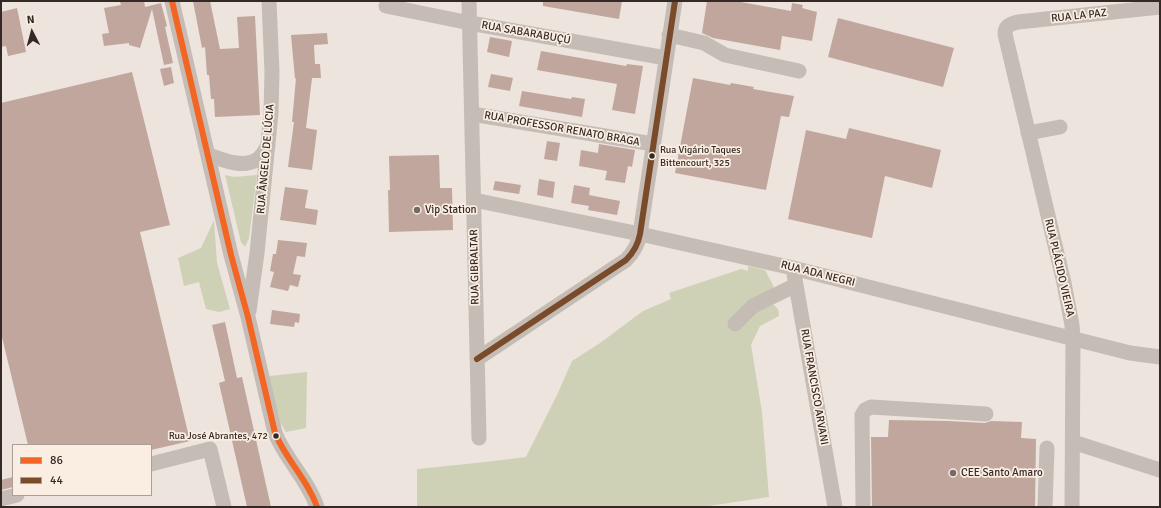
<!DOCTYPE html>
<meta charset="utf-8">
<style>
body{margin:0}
#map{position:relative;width:1161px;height:508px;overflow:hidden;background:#ece4dd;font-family:Signika,sans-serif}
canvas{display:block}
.frame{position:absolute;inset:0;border:2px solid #352925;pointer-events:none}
.legend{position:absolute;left:12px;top:444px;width:140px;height:52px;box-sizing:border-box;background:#faeee3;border:1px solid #ab9f97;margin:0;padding:5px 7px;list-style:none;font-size:12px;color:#352925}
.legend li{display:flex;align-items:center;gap:8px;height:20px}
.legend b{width:20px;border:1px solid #ab9f97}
.north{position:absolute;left:12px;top:12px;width:40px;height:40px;-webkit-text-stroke:3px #faeee3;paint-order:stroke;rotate:354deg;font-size:11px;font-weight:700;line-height:16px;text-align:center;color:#352925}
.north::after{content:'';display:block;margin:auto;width:14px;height:18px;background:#352925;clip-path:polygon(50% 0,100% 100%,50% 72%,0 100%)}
</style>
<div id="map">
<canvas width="1161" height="508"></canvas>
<div class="frame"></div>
<ul class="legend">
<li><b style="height:5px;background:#f26522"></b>86</li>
<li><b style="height:5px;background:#7a4b2a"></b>44</li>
</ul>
<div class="north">N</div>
</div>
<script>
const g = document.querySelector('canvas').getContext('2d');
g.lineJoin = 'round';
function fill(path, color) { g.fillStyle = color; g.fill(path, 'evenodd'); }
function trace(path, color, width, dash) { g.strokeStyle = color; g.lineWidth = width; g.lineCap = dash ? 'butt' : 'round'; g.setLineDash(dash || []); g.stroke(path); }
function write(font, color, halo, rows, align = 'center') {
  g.font = font + ' Signika,sans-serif'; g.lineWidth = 3.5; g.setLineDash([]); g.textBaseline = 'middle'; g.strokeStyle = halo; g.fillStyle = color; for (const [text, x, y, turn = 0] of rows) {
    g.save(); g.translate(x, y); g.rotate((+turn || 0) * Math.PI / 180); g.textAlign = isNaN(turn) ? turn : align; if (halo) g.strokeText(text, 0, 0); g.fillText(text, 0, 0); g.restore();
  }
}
fill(new Path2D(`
 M 225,175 L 234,177 L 257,175 L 249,238 L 245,247 L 241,242 Z
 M 214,220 L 217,263 L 230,309 L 219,312 L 206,309 L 199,282 L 184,286 L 178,258 L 201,248 Z
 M 748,266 L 765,270 L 774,287 L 767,295 C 769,298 770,302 773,304 C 778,309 779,309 779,316 L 760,326 L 751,345 L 762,412 L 769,497 L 702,507 L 417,507 L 417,469 C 453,465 489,462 526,457 L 557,395 L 572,361 L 600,343 L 643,311 L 671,299 L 669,293 L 741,269 L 748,271 Z
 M 307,372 L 306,428 L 286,432 L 278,419 L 269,376 Z`), '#ced1b6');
fill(new Path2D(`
 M 126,1 L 144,1 L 145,7 L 161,3 L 167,26 L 165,27 L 173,63 L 164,65 L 152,9 L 140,48 L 129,45 L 129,43 L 104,46 L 102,34 L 109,33 L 104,8 L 121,5 L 120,2 Z
 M 193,1 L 210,1 L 220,49 L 239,48 L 237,17 L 255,16 L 260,115 L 215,117 L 214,99 L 211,99 L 209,75 L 207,75 L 205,47 L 202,48 Z
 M 543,1 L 622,1 L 619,19 L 543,6 Z
 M 707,1 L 735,1 L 791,11 L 792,3 L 803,5 L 802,8 L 817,12 L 812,41 L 782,36 L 780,50 L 713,38 L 702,33 Z
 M 17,8 L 26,52 L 8,56 L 6,46 L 1,47 L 1,12 Z
 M 838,18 L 954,48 L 943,87 L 828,57 Z
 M 327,33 L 328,44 L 314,45 L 315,64 L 320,64 L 321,78 L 312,78 L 306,128 L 317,130 L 312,170 L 288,167 L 294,122 L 292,122 L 296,78 L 295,79 L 291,35 Z
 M 490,37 L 512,41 L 509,57 L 487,52 Z
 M 541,51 L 626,66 L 627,64 L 643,66 L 635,114 L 612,110 L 617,84 L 537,70 Z
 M 171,67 L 174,83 L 164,86 L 160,69 Z
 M 132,72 L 170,225 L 140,232 L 190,441 L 151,450 L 151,445 L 28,445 L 1,333 L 1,103 Z
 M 491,74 L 513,78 L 510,91 L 488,87 Z
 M 693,78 L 730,85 L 731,83 L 754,87 L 753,89 L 794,96 L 789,117 L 781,116 L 766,190 L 675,173 Z
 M 522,91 L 571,99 L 572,97 L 585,99 L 582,117 L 519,106 Z
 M 849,128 L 941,150 L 932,188 L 885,176 L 872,238 L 788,219 L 806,130 L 846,139 Z
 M 547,141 L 560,143 L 557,161 L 544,159 Z
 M 599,144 L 635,150 L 632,167 L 628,166 L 625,183 L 605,180 L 607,171 L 579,166 L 581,150 L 598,153 Z
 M 439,155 L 440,188 L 452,188 L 453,230 L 389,232 L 388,190 L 390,190 L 389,156 Z
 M 539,179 L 555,182 L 553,198 L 537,195 Z
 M 495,181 L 521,185 L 519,194 L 493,190 Z
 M 574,185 L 590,188 L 589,195 L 620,201 L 617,215 L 588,210 L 589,206 L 571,203 Z
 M 285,187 L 308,190 L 305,208 L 318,210 L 316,225 L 280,220 Z
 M 278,240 L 307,243 L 305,257 L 297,256 L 293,274 L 301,275 L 298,287 L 290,285 L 288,291 L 270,287 L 274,272 L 270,271 L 273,254 L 276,254 Z
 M 272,310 L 300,314 L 299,323 L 295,322 L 294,327 L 270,324 Z
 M 225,322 L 237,378 L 242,377 L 271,507 L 247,507 L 219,383 L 225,381 L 212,325 Z
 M 889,420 L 948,421 L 985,423 L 991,421 L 1022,422 L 1021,438 L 1036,439 L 1035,507 L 872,507 L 871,437 L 888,437 Z
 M 13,477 L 13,487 L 1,490 L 1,480 Z`), '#c1a69e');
trace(new Path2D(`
 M 172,1 L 231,255 L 248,317 L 275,433 C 286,460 308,480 317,507
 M 469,1 L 479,438
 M 386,6 L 470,23 L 666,58
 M 669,35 L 704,43 L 725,55 L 799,71
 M 472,114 L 653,144
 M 1028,133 L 1060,127
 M 209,155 C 223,160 243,169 258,159 C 262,156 265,150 268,146
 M 474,200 L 640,234 L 793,268 L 1130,353 L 1160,357
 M 793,268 L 835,507
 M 249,311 L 257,253 L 271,113 L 272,72 L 269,1
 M 735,324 L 753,306 L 796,285
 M 477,359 L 626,260 C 634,252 638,245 640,234 L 675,1
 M 1073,442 L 1160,470
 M 151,464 L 210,449 L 224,507
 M 1,499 L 17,495
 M 863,507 L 862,415 L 865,410 L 871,407 L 986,414
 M 1045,507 L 1047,448
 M 1072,507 L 1073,338 L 1072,325 L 1064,283 L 1005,34 C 1005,26 1010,24 1018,22 L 1160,7`), '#c5bcb6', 15);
trace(new Path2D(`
 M 172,1 L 231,255 L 248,317 L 275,433 C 286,460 308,480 317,507`), '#f26522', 6);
trace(new Path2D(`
 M 477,359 L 626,260 C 634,252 638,245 640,234 L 675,1`), '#7a4b2a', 6);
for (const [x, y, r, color] of [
 [652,156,3.5,"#352925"],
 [417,210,4,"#756a65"],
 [276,436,3.5,"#352925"],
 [953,473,4,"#756a65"]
]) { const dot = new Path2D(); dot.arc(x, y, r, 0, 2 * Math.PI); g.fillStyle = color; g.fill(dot); trace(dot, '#faeee3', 1.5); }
write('10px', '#352925', '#faeee3', [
 ["Rua Vigário Taques",660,150],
 ["Bittencourt, 325",660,163],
 ["Rua José Abrantes, 472",268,436,"right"]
], 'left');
write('11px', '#352925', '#faeee3', [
 ["RUA LA PAZ",1079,16,-6],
 ["RUA SABARABUÇÚ",526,33,10],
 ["RUA PROFESSOR RENATO BRAGA",562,129,10],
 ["RUA ÂNGELO DE LÚCIA",266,159,-85],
 ["RUA GIBRALTAR",475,267,-91],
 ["RUA PLÁCIDO VIEIRA",1059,268,77],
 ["RUA ADA NEGRI",818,274,14],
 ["RUA FRANCISCO ARVANI",814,387,80]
]);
write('11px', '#352925', '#faeee3', [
 ["Vip Station",425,210],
 ["CEE Santo Amaro",961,473]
], 'left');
</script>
